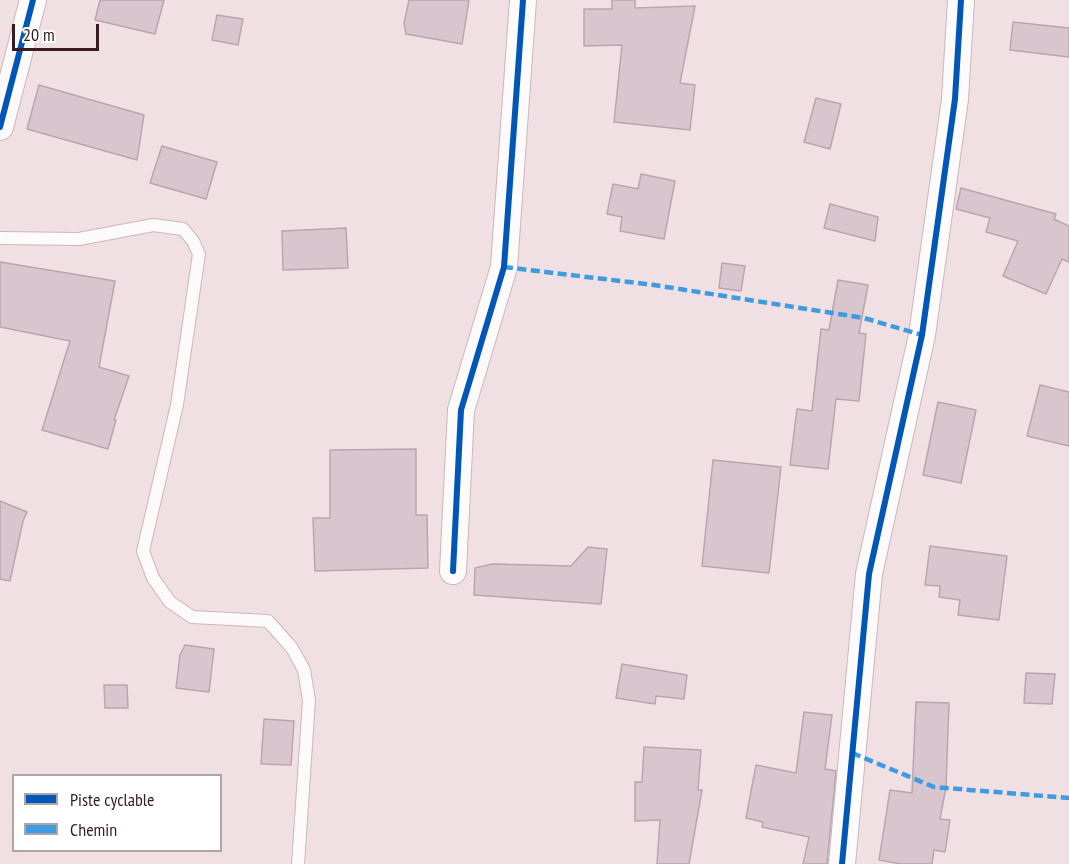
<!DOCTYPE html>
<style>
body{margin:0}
#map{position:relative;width:1069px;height:864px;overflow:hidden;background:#f1e0e3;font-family:"PT Sans Narrow",sans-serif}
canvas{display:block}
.legend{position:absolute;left:12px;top:774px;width:210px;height:78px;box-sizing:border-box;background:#fff;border:2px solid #afa4a6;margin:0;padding:8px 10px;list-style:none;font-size:18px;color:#381b21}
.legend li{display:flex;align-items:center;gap:12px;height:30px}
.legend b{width:30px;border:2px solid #afa4a6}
.scale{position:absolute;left:12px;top:24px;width:87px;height:27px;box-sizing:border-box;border:3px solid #381b21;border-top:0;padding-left:8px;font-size:18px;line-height:21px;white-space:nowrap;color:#381b21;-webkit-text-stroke:4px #fff;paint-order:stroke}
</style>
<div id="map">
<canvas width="1069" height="864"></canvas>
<ul class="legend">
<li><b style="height:8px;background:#0057b8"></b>Piste cyclable</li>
<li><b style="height:8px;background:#3e9be0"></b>Chemin</li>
</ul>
<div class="scale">20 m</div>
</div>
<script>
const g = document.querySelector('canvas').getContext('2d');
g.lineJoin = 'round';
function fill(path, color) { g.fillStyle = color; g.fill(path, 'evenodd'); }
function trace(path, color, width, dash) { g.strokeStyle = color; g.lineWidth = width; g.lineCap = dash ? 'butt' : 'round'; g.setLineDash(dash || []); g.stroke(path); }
const building = new Path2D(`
 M 100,0 L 164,0 L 155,34 L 95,20 Z
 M 409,0 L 469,0 L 462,44 L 406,34 L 404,23 Z
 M 612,0 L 635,0 L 635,8 L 695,6 L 680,83 L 695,85 L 690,130 L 614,122 L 622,45 L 584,46 L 584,9 L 612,9 Z
 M 217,15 L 243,19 L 238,45 L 212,40 Z
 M 1013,22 L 1069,28 L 1069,57 L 1010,50 Z
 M 39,85 L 144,115 L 137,160 L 27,129 Z
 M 816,98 L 841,104 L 830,149 L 804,142 Z
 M 162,146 L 217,162 L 206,199 L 150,183 Z
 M 641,174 L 675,181 L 664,239 L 620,231 L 622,217 L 607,214 L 613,184 L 638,189 Z
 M 961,188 L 1056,214 L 1054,219 L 1069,226 L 1069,262 L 1062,259 L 1046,294 L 1003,276 L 1018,241 L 986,232 L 990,218 L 956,209 Z
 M 830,204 L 878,217 L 875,241 L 824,228 Z
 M 346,228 L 348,268 L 283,270 L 282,231 Z
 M 0,262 L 115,281 L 99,367 L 129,376 L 114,420 L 116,420 L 108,449 L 42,430 L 70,341 L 0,327 Z
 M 722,263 L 745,266 L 741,291 L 719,288 Z
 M 838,280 L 868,285 L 859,333 L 866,334 L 859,401 L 836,399 L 828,469 L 790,465 L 797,409 L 812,411 L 821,329 L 829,330 Z
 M 1040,385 L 1069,392 L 1069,446 L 1027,436 Z
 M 938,402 L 976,410 L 961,483 L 923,475 Z
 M 416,449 L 416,515 L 427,515 L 428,568 L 315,571 L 313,518 L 330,518 L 330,450 Z
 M 713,460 L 781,467 L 769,573 L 702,566 Z
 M 0,501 L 27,512 L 23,521 L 10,581 L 0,579 Z
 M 930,546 L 1007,556 L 999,620 L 958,615 L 960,600 L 939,597 L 940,586 L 925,585 Z
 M 588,547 L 607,549 L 601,604 L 474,595 L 475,568 L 492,564 L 571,566 Z
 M 185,645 L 214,649 L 209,692 L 176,688 L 180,655 Z
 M 622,664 L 687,675 L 684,699 L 656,696 L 655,704 L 616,698 Z
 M 1026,673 L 1055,674 L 1052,704 L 1024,703 Z
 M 104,685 L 127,685 L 128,708 L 105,708 Z
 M 916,702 L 949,703 L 946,787 L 940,819 L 950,820 L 945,852 L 934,850 L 932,864 L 901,864 L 879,860 L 890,790 L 912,793 Z
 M 804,712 L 832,715 L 825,769 L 836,771 L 827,864 L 803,864 L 809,837 L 762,827 L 763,822 L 746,818 L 756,765 L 796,773 Z
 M 264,719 L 294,721 L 291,765 L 261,764 Z
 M 644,747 L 701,750 L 698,790 L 702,790 L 689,864 L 657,864 L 660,820 L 635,821 L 635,782 L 642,782 Z`);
fill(building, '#d9c5cd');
trace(building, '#b9a5ae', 1.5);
const service = new Path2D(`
 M 0,238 L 79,239 L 153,225 L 183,229 L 193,241 L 199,254 L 177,405 L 143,551 L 153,578 L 170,602 L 192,617 L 268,621 L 292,648 L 304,670 L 309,700 L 298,864`);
const minor = new Path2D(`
 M 0,127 L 33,0
 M 453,571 L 461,410 L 504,267 L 523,0
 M 842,864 L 869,574 L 922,335 L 955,99 L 961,0`);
trace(service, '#ccb6ba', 14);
trace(minor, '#ccb6ba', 28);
trace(service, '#fdfafb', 12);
trace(minor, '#fdfafb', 26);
trace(new Path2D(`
 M 504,267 L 654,285 L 864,318 L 922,335
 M 852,753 L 934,787 L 1069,798`), '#3e9be0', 4.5, [9, 4.5]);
trace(new Path2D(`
 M 0,127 L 33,0
 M 453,571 L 461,410 L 504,267 L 523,0
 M 842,864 L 869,574 L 922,335 L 955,99 L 961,0`), '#0057b8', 6);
</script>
